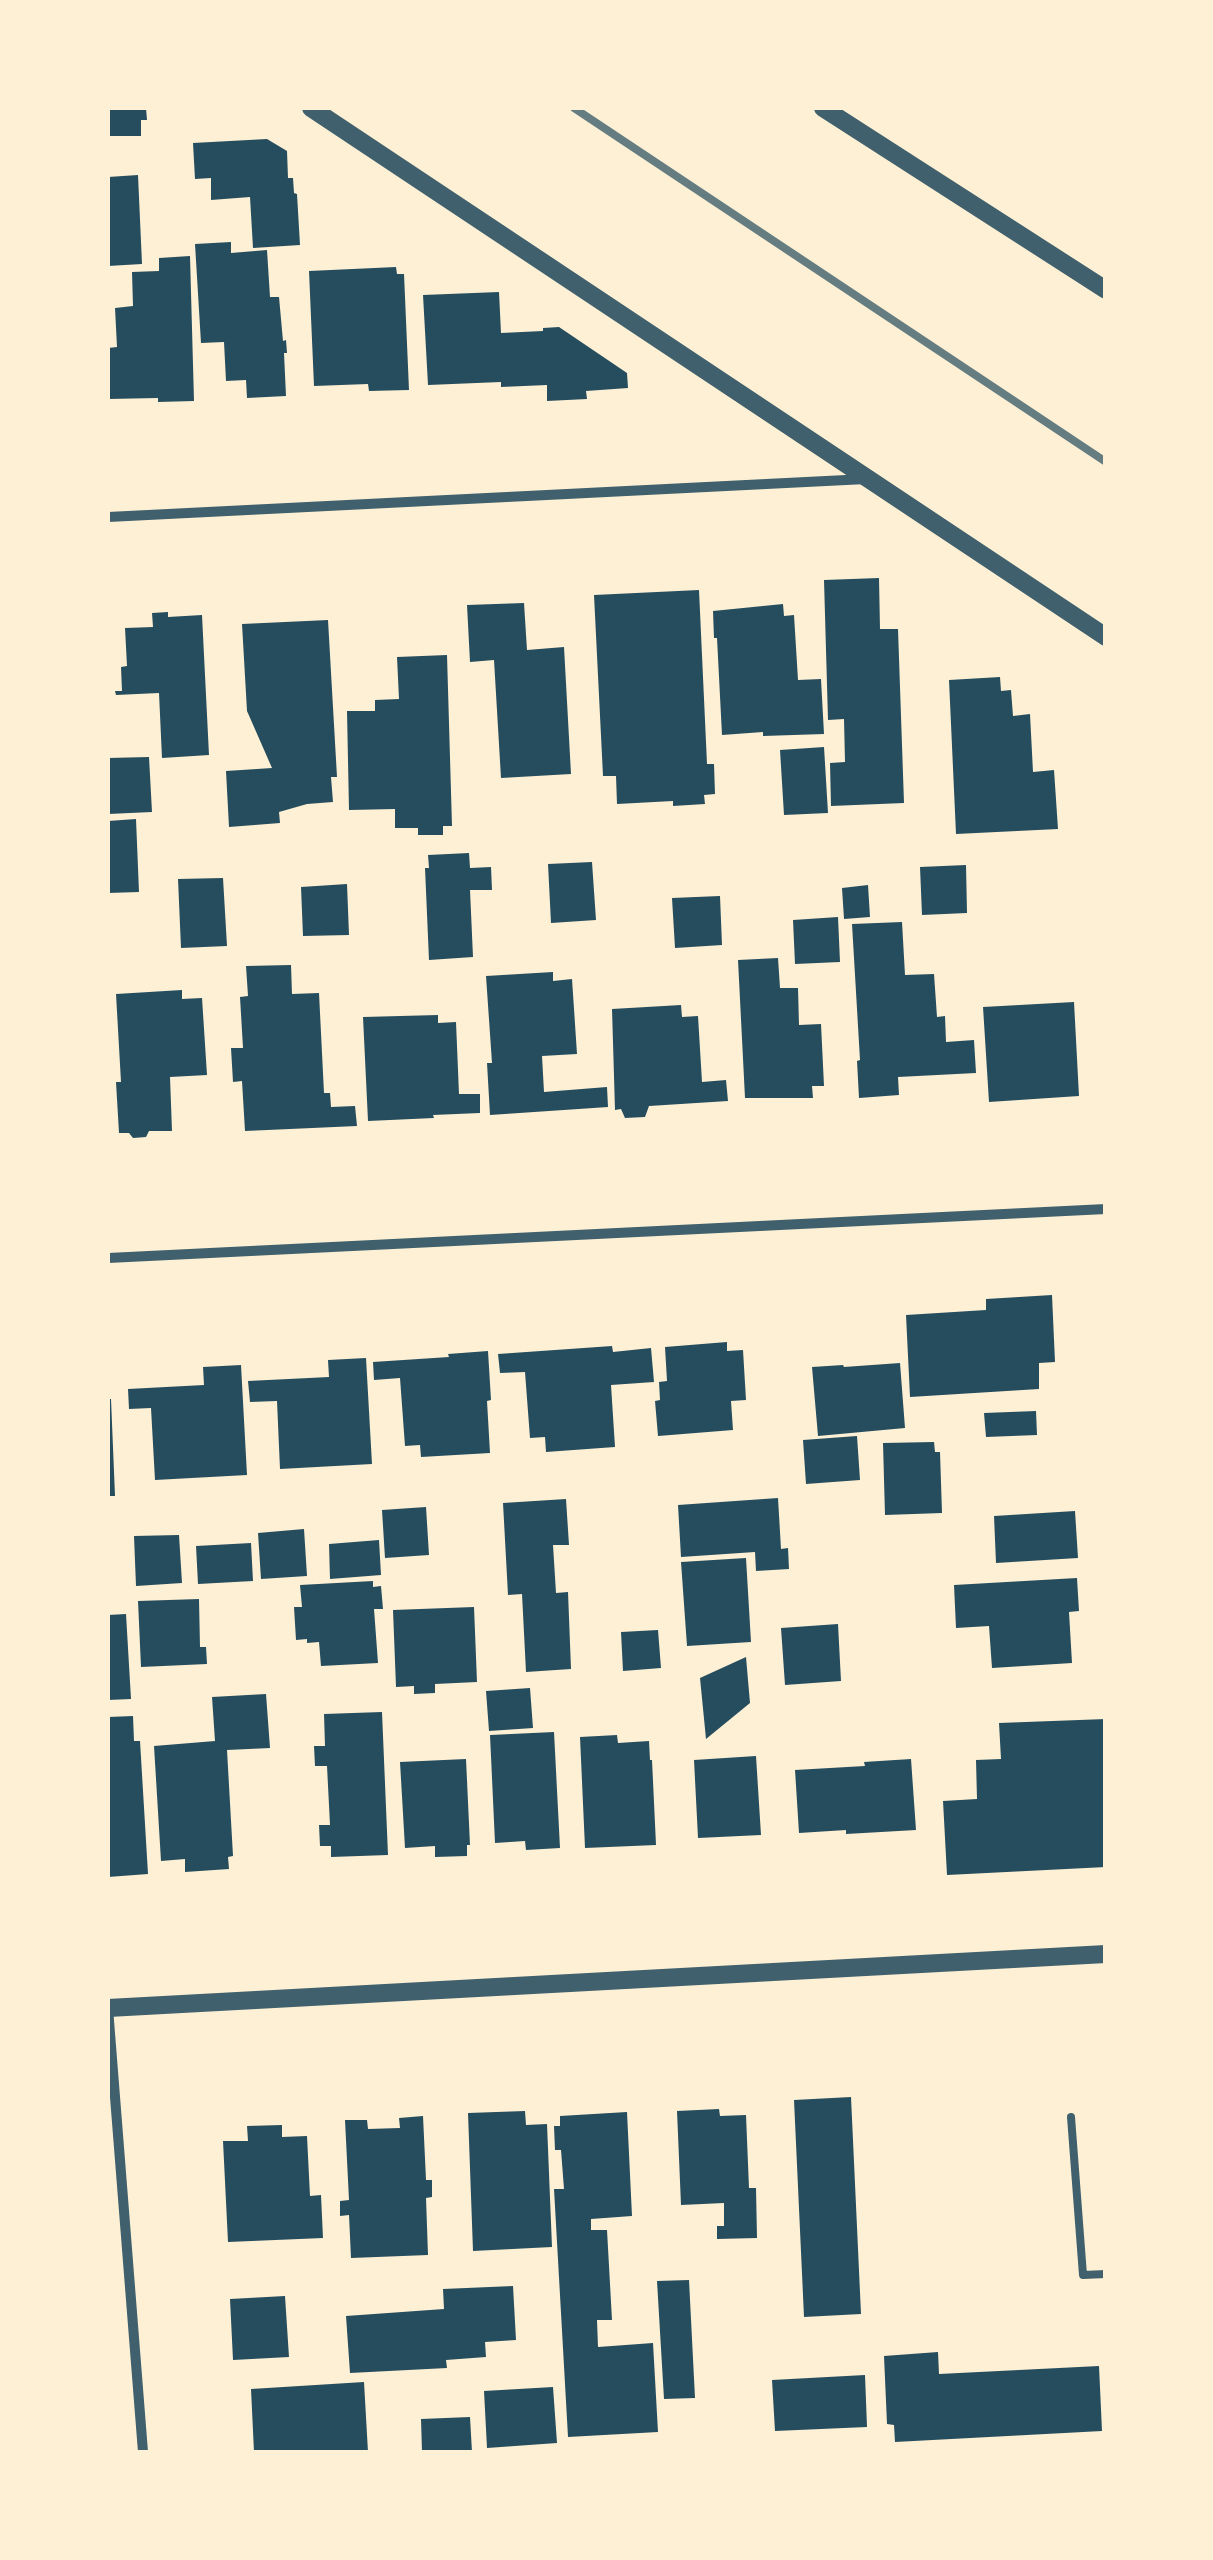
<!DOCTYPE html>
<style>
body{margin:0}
#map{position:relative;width:1213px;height:2560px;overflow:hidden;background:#fdf0d5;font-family:Georgia,serif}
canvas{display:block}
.frame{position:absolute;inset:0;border:110px solid #fdf0d5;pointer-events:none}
</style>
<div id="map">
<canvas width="1213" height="2560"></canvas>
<div class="frame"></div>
</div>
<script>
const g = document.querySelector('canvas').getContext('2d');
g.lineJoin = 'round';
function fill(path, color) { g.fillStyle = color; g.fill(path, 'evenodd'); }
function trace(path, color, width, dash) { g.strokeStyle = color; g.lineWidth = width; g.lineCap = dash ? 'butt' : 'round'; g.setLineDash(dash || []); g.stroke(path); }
fill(new Path2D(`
 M 108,108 L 146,108 L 147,120 L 141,120 L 141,136 L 108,136 Z
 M 267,139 L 287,151 L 288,178 L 293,178 L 294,193 L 297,194 L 300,245 L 253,248 L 250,197 L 211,200 L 211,178 L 195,179 L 193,143 Z
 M 138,175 L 142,264 L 108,266 L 108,177 Z
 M 231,242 L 231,253 L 267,250 L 270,297 L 279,297 L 283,341 L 286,340 L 287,353 L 284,353 L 286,396 L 247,398 L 246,380 L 226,381 L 224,342 L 201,343 L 195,244 Z
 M 190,256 L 194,401 L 158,402 L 158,398 L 108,399 L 108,348 L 117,347 L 115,308 L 133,306 L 132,272 L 159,271 L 159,258 Z
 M 396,267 L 397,274 L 404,274 L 409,390 L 369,391 L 368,384 L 314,386 L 309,271 Z
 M 499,292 L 501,333 L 543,331 L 543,328 L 559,327 L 627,373 L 628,388 L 586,391 L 587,399 L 547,401 L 547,385 L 501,387 L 501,382 L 428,385 L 423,295 Z
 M 879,578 L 880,629 L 898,629 L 904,803 L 831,806 L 830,763 L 845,762 L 844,719 L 828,720 L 824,580 Z
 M 699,590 L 707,764 L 714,764 L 715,794 L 704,795 L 705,804 L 673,806 L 673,801 L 617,804 L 616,776 L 603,776 L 594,595 Z
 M 524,603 L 527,650 L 564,647 L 571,774 L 501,778 L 494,660 L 470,662 L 467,605 Z
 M 783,604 L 784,616 L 794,615 L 798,680 L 821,679 L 824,734 L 763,736 L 763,732 L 722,735 L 717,638 L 714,638 L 713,611 Z
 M 168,612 L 168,617 L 202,615 L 209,755 L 162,758 L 159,693 L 116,695 L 115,691 L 122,691 L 121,667 L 127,666 L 125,628 L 153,627 L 152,613 Z
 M 328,620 L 337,777 L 331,777 L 333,802 L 307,804 L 279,812 L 280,823 L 229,827 L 226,771 L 272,768 L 247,711 L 242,624 Z
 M 447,655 L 452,826 L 443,826 L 443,835 L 418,835 L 418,828 L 395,828 L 395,809 L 349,810 L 347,711 L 375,711 L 375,700 L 399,699 L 397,657 Z
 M 1000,677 L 1001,691 L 1011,690 L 1013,716 L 1030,714 L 1033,772 L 1054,770 L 1058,829 L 956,834 L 949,680 Z
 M 824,747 L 828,813 L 784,815 L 780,750 Z
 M 149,757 L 152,812 L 108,814 L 108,758 Z
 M 136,819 L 139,892 L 108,893 L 108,821 Z
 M 469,853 L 470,868 L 491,867 L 492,890 L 470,890 L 473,957 L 429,960 L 425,868 L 429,868 L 428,855 Z
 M 592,862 L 596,920 L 551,923 L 548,864 Z
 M 966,865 L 967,913 L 922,915 L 920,867 Z
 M 223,878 L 227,946 L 181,948 L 178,879 Z
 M 347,884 L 349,935 L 303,936 L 301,887 Z
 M 868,885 L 870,917 L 844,919 L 842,888 Z
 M 720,896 L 722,945 L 675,948 L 672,898 Z
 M 838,917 L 840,962 L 795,964 L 793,920 Z
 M 902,922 L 905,975 L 934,974 L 937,1017 L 945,1016 L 946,1042 L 974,1040 L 976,1073 L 898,1077 L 899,1095 L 859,1098 L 857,1061 L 860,1060 L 852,924 Z
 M 778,958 L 780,988 L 798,988 L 799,1025 L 821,1024 L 824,1086 L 812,1086 L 813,1098 L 745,1098 L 738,960 Z
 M 291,965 L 292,994 L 319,993 L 324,1093 L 330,1093 L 331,1107 L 355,1106 L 357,1126 L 245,1131 L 242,1081 L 233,1082 L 231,1048 L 243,1048 L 240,997 L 248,996 L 246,966 Z
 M 553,972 L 553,981 L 572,979 L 577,1054 L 542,1056 L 544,1092 L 607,1087 L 608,1107 L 490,1115 L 487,1063 L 492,1063 L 486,976 Z
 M 182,990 L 182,999 L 202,998 L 207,1075 L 170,1077 L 172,1131 L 149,1131 L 146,1137 L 133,1138 L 129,1133 L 119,1133 L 116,1082 L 121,1082 L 116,994 Z
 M 1074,1002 L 1079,1096 L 989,1102 L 983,1007 Z
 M 681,1005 L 682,1017 L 698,1016 L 702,1082 L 726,1080 L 728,1101 L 649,1106 L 645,1117 L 625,1118 L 621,1109 L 615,1110 L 612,1009 Z
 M 438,1015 L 438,1023 L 456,1022 L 459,1094 L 480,1094 L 480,1113 L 433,1115 L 434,1118 L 368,1121 L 363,1017 Z
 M 1052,1295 L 1055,1362 L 1039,1363 L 1039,1389 L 910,1397 L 906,1315 L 986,1310 L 986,1299 Z
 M 727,1342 L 727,1351 L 743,1350 L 746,1400 L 731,1401 L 733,1430 L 658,1436 L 655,1401 L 660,1400 L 659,1382 L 667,1381 L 665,1347 Z
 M 612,1346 L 613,1352 L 651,1348 L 654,1382 L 611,1385 L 615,1447 L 546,1452 L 545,1437 L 530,1438 L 525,1372 L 500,1373 L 498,1354 Z
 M 488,1351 L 491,1400 L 487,1401 L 490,1453 L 421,1457 L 420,1445 L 405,1446 L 400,1378 L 374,1380 L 373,1362 L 449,1357 L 448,1354 Z
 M 366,1358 L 372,1464 L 280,1469 L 277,1401 L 250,1402 L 248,1381 L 329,1377 L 328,1360 Z
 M 900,1363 L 905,1428 L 818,1436 L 812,1367 L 843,1365 L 844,1367 Z
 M 241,1365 L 247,1475 L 155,1480 L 151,1408 L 129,1409 L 128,1389 L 204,1385 L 203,1367 Z
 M 108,1399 L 111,1399 L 115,1496 L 108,1496 Z
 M 1036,1411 L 1037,1435 L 986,1437 L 984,1413 Z
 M 857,1436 L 860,1480 L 806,1484 L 803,1440 Z
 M 934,1442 L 935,1452 L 940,1452 L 942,1513 L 885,1515 L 883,1443 Z
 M 778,1498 L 781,1549 L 788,1548 L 789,1569 L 756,1571 L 755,1552 L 681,1557 L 678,1505 Z
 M 566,1499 L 569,1545 L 553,1545 L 556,1593 L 568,1592 L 571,1669 L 526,1672 L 522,1594 L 508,1595 L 503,1503 Z
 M 426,1507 L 429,1555 L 385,1558 L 382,1510 Z
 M 1075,1511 L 1078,1558 L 996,1563 L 994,1516 Z
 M 304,1529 L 307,1576 L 261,1579 L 258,1533 Z
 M 179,1535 L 182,1583 L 136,1586 L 134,1536 Z
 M 379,1540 L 381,1575 L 330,1579 L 329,1544 Z
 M 251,1543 L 253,1581 L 198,1584 L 196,1546 Z
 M 746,1558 L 751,1642 L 687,1646 L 681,1562 Z
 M 1077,1578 L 1079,1611 L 1069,1612 L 1072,1663 L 992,1668 L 989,1626 L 956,1628 L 954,1585 Z
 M 373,1581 L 373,1587 L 381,1586 L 383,1609 L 374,1609 L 378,1663 L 321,1666 L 319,1642 L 307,1643 L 307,1639 L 296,1640 L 294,1607 L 302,1607 L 300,1585 Z
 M 199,1599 L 200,1647 L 206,1647 L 207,1664 L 141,1667 L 138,1601 Z
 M 474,1607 L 477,1682 L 435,1684 L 435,1693 L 414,1694 L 414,1686 L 396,1687 L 393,1610 Z
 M 126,1614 L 131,1699 L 108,1700 L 108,1615 Z
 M 838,1624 L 841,1681 L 785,1685 L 781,1628 Z
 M 658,1630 L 661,1668 L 623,1671 L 621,1632 Z
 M 746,1657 L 750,1703 L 706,1739 L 700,1678 Z
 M 530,1688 L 533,1728 L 489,1731 L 486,1691 Z
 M 266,1694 L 270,1748 L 227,1750 L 233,1856 L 228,1857 L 229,1869 L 185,1872 L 185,1859 L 161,1861 L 154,1746 L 215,1741 L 212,1697 Z
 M 382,1712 L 388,1855 L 331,1857 L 331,1846 L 320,1846 L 319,1825 L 330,1825 L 327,1766 L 315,1766 L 314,1746 L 325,1746 L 324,1714 Z
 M 133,1716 L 134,1741 L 140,1741 L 148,1874 L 108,1877 L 108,1717 Z
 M 1106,1719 L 1106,1867 L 947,1875 L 943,1801 L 977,1799 L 976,1760 L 1001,1759 L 999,1723 Z
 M 554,1732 L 560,1848 L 526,1850 L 525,1841 L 495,1843 L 490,1735 Z
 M 617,1735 L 618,1743 L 649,1741 L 650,1760 L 652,1760 L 656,1845 L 585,1848 L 580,1737 Z
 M 756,1756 L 761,1835 L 698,1838 L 694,1760 Z
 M 466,1759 L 470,1845 L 467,1845 L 467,1856 L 435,1857 L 435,1846 L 405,1848 L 400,1762 Z
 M 911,1759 L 916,1830 L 846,1834 L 846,1830 L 799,1833 L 795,1770 L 865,1766 L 864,1762 Z
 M 851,2097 L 861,2314 L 804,2317 L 794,2100 Z
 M 719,2109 L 720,2116 L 746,2115 L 749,2188 L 756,2188 L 757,2238 L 717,2239 L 717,2226 L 724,2226 L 724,2203 L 681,2205 L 677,2111 Z
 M 525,2111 L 526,2125 L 547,2124 L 552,2247 L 473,2251 L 468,2113 Z
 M 627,2112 L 632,2216 L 591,2219 L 591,2230 L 607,2230 L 612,2320 L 597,2320 L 598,2347 L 653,2343 L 658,2432 L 568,2437 L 554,2189 L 564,2189 L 561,2150 L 555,2150 L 554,2126 L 560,2126 L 560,2116 Z
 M 423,2116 L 426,2180 L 432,2180 L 432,2197 L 426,2198 L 428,2255 L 351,2258 L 349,2215 L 340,2216 L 340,2201 L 349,2200 L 345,2120 L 367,2120 L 368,2129 L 400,2128 L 399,2118 Z
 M 282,2125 L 282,2137 L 307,2136 L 310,2196 L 321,2195 L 323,2238 L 228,2242 L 223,2141 L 248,2141 L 247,2126 Z
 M 689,2280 L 695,2398 L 664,2399 L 657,2281 Z
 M 513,2286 L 516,2340 L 485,2342 L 486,2357 L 446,2360 L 447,2368 L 350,2373 L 346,2316 L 444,2309 L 443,2289 Z
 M 285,2296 L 289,2357 L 233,2360 L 230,2299 Z
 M 938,2352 L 939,2374 L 1099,2366 L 1102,2431 L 895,2442 L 894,2425 L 887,2424 L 884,2356 Z
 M 865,2375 L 867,2427 L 775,2431 L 772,2380 Z
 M 364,2382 L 368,2452 L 254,2452 L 251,2389 Z
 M 553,2387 L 557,2443 L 487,2448 L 484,2391 Z
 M 470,2417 L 472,2452 L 422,2452 L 421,2419 Z`), '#264d5e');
trace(new Path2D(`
 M 1071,2117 L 1083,2275 L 1106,2274`), '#3f606c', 8);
trace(new Path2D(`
 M 108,517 L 866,479
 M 108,1258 L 1106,1209
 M 108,2008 L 143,2452`), '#3f606c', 10);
trace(new Path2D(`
 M 311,108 L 1106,637
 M 823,108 L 1106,290
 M 108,2008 L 1106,1954`), '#3f606c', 18);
trace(new Path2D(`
 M 574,108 L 1106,462`), '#657d81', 8);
</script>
